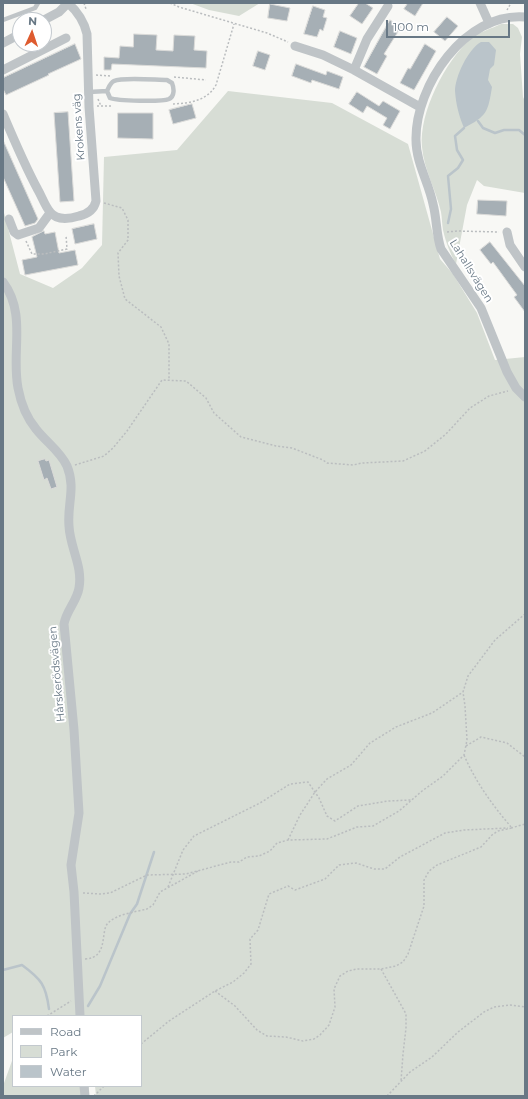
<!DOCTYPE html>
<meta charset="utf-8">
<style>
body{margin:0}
#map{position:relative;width:528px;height:1099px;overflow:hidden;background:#f8f8f5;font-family:Montserrat,sans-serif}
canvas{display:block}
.frame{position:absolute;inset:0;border:4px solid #687885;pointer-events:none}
.legend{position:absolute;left:12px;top:1015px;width:130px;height:72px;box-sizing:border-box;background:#fff;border:1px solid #c3c9ce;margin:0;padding:5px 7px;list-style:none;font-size:12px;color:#687885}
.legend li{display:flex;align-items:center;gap:8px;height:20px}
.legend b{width:20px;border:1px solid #c3c9ce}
.north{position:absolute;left:12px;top:12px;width:40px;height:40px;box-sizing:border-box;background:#fff;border:1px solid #c3c9ce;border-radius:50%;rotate:3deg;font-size:11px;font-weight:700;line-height:16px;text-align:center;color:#687885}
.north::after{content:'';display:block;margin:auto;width:14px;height:18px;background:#de5b2f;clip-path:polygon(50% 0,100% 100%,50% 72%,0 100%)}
.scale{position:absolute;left:386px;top:20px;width:124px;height:18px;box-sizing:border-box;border:2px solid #687885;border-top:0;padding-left:5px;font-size:12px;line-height:14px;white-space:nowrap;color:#687885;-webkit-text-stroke:3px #fff;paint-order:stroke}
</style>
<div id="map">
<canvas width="528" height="1099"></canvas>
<div class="frame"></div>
<ul class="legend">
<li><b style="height:5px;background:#bfc4c7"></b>Road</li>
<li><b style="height:11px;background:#d7ddd5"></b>Park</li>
<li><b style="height:11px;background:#bac4ca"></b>Water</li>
</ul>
<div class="north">N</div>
<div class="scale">100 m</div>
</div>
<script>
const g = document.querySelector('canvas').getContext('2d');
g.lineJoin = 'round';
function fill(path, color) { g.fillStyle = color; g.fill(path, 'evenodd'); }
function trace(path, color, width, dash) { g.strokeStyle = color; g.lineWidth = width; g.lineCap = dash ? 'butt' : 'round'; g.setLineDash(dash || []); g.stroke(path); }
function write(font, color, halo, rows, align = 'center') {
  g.font = font + ' Montserrat,sans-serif'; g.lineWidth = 4; g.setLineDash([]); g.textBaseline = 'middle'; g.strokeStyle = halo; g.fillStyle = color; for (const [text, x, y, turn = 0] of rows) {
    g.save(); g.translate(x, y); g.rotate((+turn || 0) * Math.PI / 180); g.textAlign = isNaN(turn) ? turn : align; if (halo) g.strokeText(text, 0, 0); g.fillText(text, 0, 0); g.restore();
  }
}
fill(new Path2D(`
 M 190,3 L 260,3 L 239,16 L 209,10 Z
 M 501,24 L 513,24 L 518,28 L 522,37 L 520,54 L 523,97 L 525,101 L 525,193 L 484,186 L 477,180 L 467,205 L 456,264 C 450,253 446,243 443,230 C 442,224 442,218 441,212 C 436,190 424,170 422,147 C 419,112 445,62 471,38 C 477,33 493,28 501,24 Z
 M 228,91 L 332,103 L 408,144 L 440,259 L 453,274 L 477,313 L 495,360 L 525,357 L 525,1096 L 96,1096 L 95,1086 L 141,1086 L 141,1016 L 13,1016 L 13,1032 L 3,1038 L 3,209 L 20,274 L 53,288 L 82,268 L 102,245 L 104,157 L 177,150 Z
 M 13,1058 L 13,1086 L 89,1086 L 88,1096 L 3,1096 L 3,1086 Z`), '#d7ddd5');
fill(new Path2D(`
 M 481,42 L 489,42 L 496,50 L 494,65 L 490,69 L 488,80 L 492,87 C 488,112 487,116 464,128 C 459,116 456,105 455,91 C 455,77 468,49 481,42 Z`), '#bac4ca');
trace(new Path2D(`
 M 478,121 L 483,128 L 495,133 L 504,130 L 519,130 L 525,135
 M 448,223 L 451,209 L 448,176 L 458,168 L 463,160 L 457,150 L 455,136 L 464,128
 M 3,970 L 22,965 C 41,979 46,985 49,1009
 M 88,1006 L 100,986 L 130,914 L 137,904 L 154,852`), '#bac4ca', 2.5);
const building = new Path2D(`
 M 359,3 L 365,3 L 373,8 L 362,24 L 350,16 Z
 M 408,3 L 423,3 L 415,16 L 404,9 Z
 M 270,4 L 290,8 L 287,21 L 268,18 Z
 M 313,6 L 325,10 L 323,17 L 327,18 L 323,31 L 320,29 L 317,37 L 304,34 Z
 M 447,17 L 458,26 L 445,41 L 434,32 Z
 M 390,20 L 401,27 L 384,54 L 387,56 L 377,74 L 364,67 Z
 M 340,31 L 357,38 L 351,54 L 334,47 Z
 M 134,34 L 157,35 L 156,50 L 173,51 L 174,35 L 195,36 L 194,50 L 207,51 L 206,68 L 112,64 L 111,70 L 104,70 L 104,57 L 119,58 L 120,46 L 133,47 Z
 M 75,44 L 81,59 L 48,74 L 49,75 L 6,95 L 3,89 L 3,78 Z
 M 425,44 L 436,51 L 414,90 L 400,83 L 408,68 L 410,69 Z
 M 258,51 L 270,55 L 265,70 L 253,66 Z
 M 296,64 L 326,75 L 327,71 L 343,77 L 339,89 L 312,80 L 311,83 L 292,76 Z
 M 357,92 L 379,106 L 383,101 L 400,111 L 390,129 L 383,125 L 387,118 L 367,106 L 363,113 L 349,104 Z
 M 192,104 L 196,118 L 173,124 L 169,110 Z
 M 68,112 L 74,201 L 60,202 L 54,113 Z
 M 118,113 L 153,113 L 153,139 L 118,138 Z
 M 3,140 L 38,219 L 35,223 L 25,226 L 3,177 Z
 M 478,200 L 507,201 L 506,216 L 477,214 Z
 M 94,224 L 97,239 L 75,244 L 72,229 Z
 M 44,231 L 45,234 L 55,232 L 59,253 L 75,250 L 78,265 L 25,275 L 22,260 L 37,257 L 32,237 Z
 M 490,242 L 525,286 L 525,312 L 514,297 L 517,295 L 493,262 L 491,264 L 480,250 Z
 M 45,459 L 46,461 L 49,460 L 57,487 L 51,489 L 47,478 L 44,480 L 38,461 Z`);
fill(building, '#a6afb5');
trace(building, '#dadad8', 1);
trace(new Path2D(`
 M 84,3 L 86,9
 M 170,3 L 179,7 L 267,33 L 288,42
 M 507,10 L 511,3
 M 96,75 L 110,76
 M 174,77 L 206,80
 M 98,99 L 101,106
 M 173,104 C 190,103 207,101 216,85 L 234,24
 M 97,106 L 113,106
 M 104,203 L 122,208 L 128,220 L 128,240 L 118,253 L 119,276 L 125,299 L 161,327 L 169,344 L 169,380
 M 447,232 L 457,231 L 499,232
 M 26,241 L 32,254 L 44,254 L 67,249 L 66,235
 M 75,465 L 104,456 L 113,448 L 127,431 L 162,380 L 186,381 L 206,398 L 214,413 L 241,437 L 276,446 L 292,448 L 323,460 L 327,463 L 353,465 L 362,463 L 403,461 L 425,451 L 446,434 L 470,408 L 489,396 L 508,391
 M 466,746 L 481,737 L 507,743 L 525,757
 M 511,828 L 525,824
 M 288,840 L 300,815 L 315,792 L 327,779 L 351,765 L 370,743 L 396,727 L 432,713 L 463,692
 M 168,887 L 183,850 L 194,836 L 260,803 L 290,784 L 308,782 L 319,798 L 327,816 L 335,821 L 358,806 L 388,801 L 411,800
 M 83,893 L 101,894 L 110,893 L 147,875 L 186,874 L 231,862 L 239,862 L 247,857 L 259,856 L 270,851 L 277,843 L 288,840 L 327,839 L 357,827 L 373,826 L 399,811 L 422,791 L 443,776 L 464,755 L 467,740 L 465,706 L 463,692 L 468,676 L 495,640 L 525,614
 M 85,959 C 109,958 100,931 108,923 C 117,914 135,912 147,909 L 153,905 L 160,892 L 198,871
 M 381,969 L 406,1014 L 406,1028 L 403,1054 L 401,1081
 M 215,991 L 235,1006 L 257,1030 L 267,1036 L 286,1037 L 303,1041 L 314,1039 L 320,1035 L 329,1025 L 335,1007 L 334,989 L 340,976 L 348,971 L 357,969 L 381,969 L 396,966 L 403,962 L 408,954 L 424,906 L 424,880 L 429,871 L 437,865 L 481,847 L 492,835 L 498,831 L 512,828 C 493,806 475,781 464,755
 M 47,1016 L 71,1001
 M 141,1044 L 169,1021 L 215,991 L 233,982 L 244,973 L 251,964 L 250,939 L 258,930 L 269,894 L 288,886 L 295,890 L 325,879 L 339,865 L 356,863 L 374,869 L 385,869 L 400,857 L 445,833 L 464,830 L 508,828
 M 94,1096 L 104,1086
 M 387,1096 L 410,1072 L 432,1057 L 458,1032 L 484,1012 L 494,1007 L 510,1005 L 525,1007`), '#babdbf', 1.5, [2, 2]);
trace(new Path2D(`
 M 3,20 L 35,8 L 38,3
 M 89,92 L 107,91 L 110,98 C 117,101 162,102 169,99 C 175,96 174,88 172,83 L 167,80 C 156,80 122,77 114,81 C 110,83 109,87 107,91`), '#bfc4c7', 4.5);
trace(new Path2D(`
 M 480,3 L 489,23
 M 525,17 C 465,12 415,86 416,140 C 416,163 429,183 433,204 C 437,219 436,235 441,249 L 481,308 L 507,372 L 516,388 L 525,397
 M 44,20 L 59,12 L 68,3
 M 3,43 L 20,34
 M 295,46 L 323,55 L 354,70 L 420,107
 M 3,70 L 66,38
 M 354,70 L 367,39 L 388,6
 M 3,114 C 14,140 25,166 38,190 C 42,197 45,206 50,212 C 57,221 69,219 79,216 C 88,214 94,210 96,201 L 89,107 L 87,34 C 84,21 78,12 68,3
 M 9,219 L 14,232 L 18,235 L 39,228 L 50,213
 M 507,232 L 510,245 L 525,267
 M 3,282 C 27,314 11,352 18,388 C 21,404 26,417 36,429 C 46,442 60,451 67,466 C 76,488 67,504 69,526 C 70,548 83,566 79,588 C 77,601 66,611 64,624 L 74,730 L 79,813 L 71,865 L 74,892 L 80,1016
 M 84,1086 L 85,1096`), '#bfc4c7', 9);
write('11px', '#687885', '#fff', [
 ["Krokens väg",79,127,-94],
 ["Lahallsvägen",471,271,58],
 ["Hårskerödsvägen",57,674,-95]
]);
</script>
